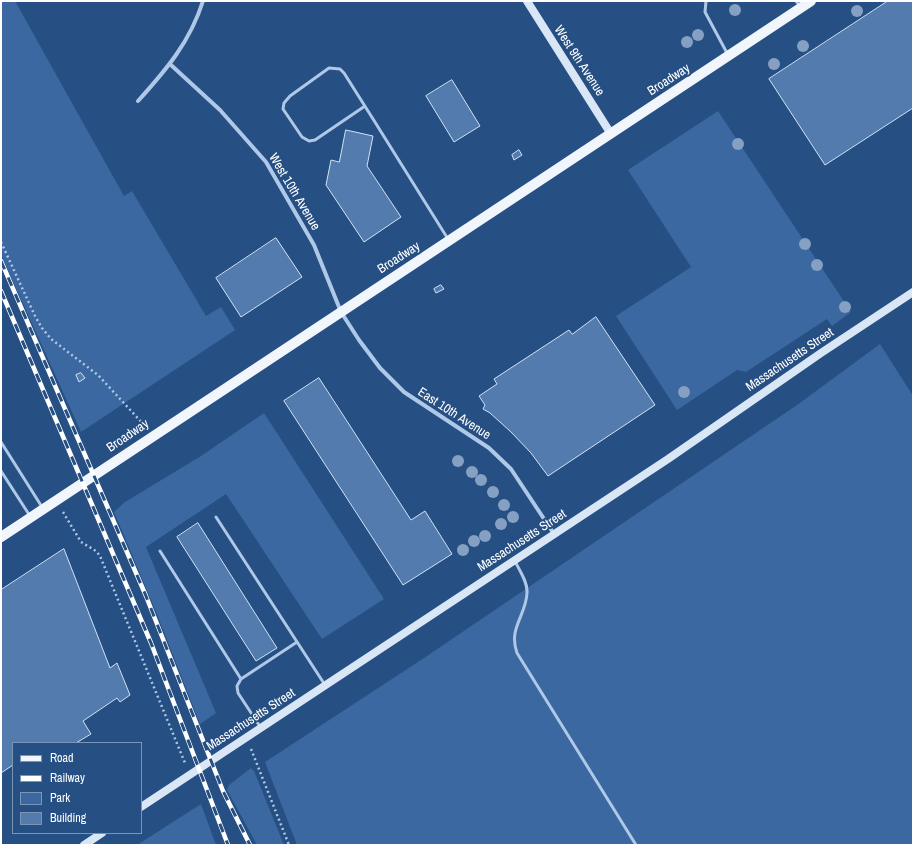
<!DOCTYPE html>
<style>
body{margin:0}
#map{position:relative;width:914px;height:846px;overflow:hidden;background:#264f83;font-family:"Archivo Narrow",sans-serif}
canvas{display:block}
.frame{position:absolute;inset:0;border:2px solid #fff;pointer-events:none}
.legend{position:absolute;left:12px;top:742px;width:130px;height:92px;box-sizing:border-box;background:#264f83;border:1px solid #7d95b5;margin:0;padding:5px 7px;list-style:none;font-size:12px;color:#fff}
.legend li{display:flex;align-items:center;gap:8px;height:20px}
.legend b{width:20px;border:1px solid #7d95b5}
</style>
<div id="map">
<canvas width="914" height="846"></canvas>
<div class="frame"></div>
<ul class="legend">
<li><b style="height:5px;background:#f1f6fd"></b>Road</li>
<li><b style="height:5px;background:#fff"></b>Railway</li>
<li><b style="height:11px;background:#3b68a0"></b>Park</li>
<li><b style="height:11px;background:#537bad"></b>Building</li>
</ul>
</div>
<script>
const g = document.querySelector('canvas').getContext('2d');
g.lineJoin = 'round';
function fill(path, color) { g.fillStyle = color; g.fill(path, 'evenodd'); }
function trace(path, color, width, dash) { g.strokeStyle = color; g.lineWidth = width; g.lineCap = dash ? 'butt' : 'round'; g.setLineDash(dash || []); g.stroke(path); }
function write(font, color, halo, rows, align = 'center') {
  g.font = font + ' "Archivo Narrow",sans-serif'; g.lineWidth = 4; g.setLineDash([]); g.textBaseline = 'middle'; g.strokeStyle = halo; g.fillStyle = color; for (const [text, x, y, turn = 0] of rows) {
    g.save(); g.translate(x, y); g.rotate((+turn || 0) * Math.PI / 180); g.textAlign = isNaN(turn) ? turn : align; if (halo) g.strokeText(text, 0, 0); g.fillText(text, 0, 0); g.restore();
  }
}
fill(new Path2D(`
 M 1,1 L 15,1 L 124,196 L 132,191 L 206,316 L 221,307 L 235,330 L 81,432 L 1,255 Z
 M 718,111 L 851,312 L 832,326 L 827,319 L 746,372 L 737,370 L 677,410 L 616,316 L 691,267 L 628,170 Z
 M 880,344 L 913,396 L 913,845 L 297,845 L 265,762 L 424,658 L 797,405 Z
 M 264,413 L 384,599 L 322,639 L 226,494 L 146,547 L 216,713 L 200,724 L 156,612 L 114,512 L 125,502 L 201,456 Z
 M 251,768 L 254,771 L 284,845 L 257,845 L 227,790 L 229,785 Z
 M 201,804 L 216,845 L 137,845 Z`), '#3b68a0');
const building = new Path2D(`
 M 888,1 L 913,1 L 913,108 L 825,165 L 769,79 Z
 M 452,80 L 480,126 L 454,142 L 426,96 Z
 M 346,130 L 373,136 L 367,166 L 401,217 L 364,242 L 326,185 L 331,160 L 339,162 Z
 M 519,150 L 522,155 L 514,160 L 512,155 Z
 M 276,238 L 302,277 L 241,317 L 216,278 Z
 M 441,285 L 444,289 L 436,293 L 434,289 Z
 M 596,317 L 655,405 L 548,476 L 531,453 L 511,432 L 490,413 L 483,409 L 485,405 L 479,396 L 497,384 L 494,379 L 569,330 L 572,334 Z
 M 81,373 L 85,378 L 79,382 L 76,375 Z
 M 319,378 L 411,520 L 425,511 L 452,554 L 403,585 L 284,401 Z
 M 198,523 L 277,648 L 256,661 L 177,537 Z
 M 64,549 L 110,668 L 117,663 L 130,695 L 120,702 L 117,698 L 83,721 L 91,734 L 76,743 L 13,743 L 13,765 L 1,773 L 1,590 Z`);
fill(building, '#537bad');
trace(building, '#d3e2f6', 1);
trace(new Path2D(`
 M 1,242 L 35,316 L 42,328 L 51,339 L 98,375 L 145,426
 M 63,512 L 81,542 L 96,551 L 100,556 L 185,763
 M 251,749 L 289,845`), '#afc8e7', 2.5, [2, 3]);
trace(new Path2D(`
 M 706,1 L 705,12 L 727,53
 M 796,1 L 800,6
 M 365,106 L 315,140 L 309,141 L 302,137 L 283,109 L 284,103 L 290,96 L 329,68 L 340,69 L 344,73 C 379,128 413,183 448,239
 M 1,442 L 42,507
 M 1,471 L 30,516
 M 216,517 L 325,685
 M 160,551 L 241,679 L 237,686 L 238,693 L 261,728
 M 515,561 C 519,570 528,582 527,593 C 526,616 508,628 517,653 L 636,845
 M 241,679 L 297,642`), '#afc8e7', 3);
trace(new Path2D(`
 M 171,65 L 220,110 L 266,162 L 314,245 L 341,312 L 359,340 L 380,368 L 404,392 L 489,448 L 511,469 L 554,534
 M 138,101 C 166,70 190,42 203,1`), '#afc8e7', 4);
trace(new Path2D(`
 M 527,1 L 611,134
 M 141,807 L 668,459 L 821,353 L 913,292
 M 84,845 L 102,833`), '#d9e6f6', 8);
trace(new Path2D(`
 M 1,537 L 811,1`), '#f1f6fd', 10);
const rail = new Path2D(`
 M 1,261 L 146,596 L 223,791 L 250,845
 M 1,291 L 151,643 L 228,845`);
trace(rail, '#fff', 4.5);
trace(rail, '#264f83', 3, [9]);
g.fillStyle = '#85a0c2';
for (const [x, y] of [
 [735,10],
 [857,11],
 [698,35],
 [687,42],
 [803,46],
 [774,64],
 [738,144],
 [805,244],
 [817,265],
 [845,307],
 [684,392],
 [458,461],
 [472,472],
 [481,480],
 [493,492],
 [504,505],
 [513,517],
 [501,524],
 [485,536],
 [474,541],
 [463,550]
]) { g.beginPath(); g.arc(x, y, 6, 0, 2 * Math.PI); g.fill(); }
write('13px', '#fff', '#264f83', [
 ["West 9th Avenue",579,61,57],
 ["Broadway",669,80,-33],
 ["West 10th Avenue",294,192,59],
 ["Broadway",399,258,-33],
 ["Massachusetts Street",790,360,-34],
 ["East 10th Avenue",454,414,33],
 ["Broadway",128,436,-34],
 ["Massachusetts Street",522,541,-33],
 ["Massachusetts Street",251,720,-33]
]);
</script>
